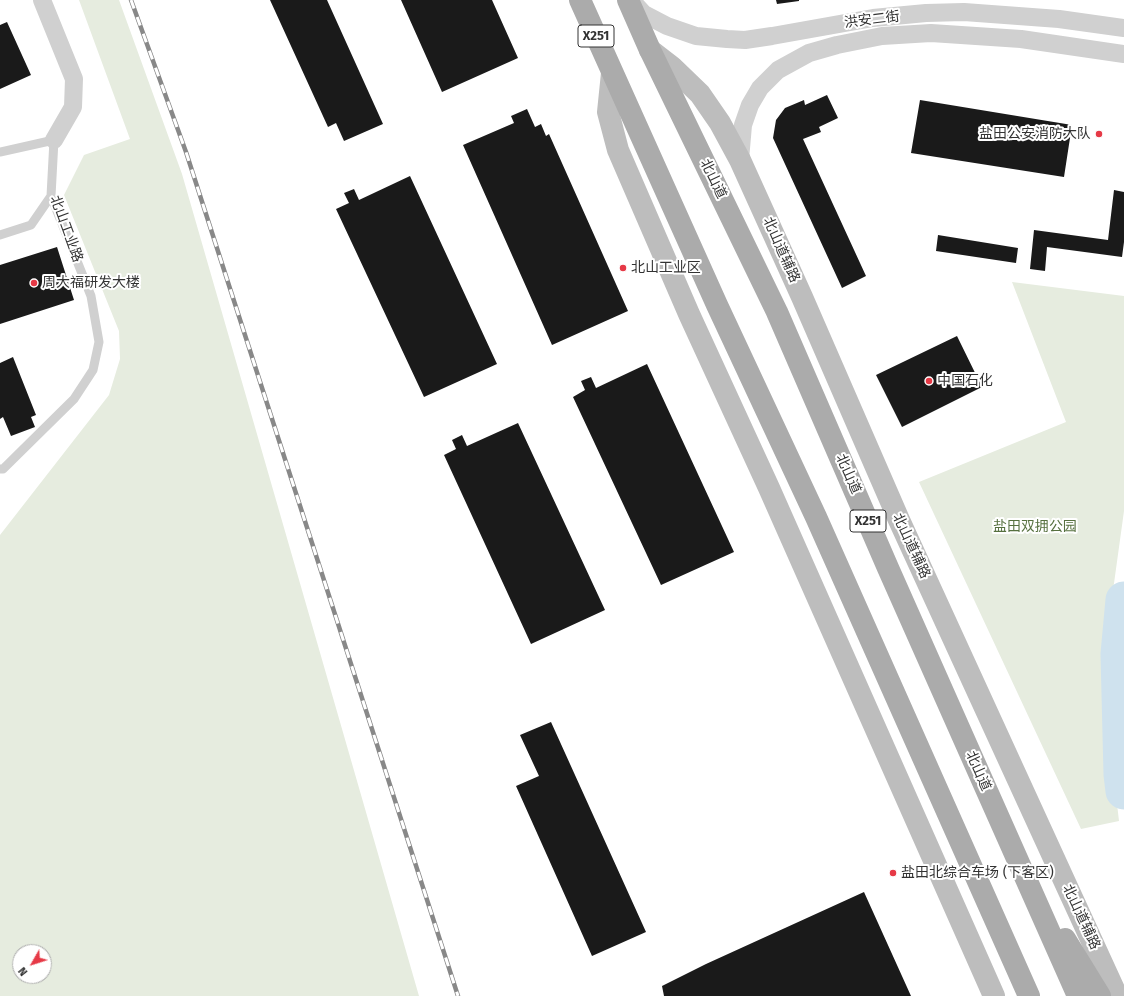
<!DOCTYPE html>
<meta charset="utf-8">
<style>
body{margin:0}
#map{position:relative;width:1124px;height:996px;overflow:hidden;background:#fff;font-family:"Fira Sans",sans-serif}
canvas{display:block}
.north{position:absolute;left:12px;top:944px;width:40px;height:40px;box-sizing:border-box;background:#fff;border:1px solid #adadad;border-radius:50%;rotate:231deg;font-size:11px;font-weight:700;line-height:16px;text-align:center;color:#333}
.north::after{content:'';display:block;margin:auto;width:14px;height:18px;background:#e63946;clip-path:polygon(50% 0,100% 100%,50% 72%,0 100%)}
</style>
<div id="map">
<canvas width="1124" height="996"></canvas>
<div class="north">N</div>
</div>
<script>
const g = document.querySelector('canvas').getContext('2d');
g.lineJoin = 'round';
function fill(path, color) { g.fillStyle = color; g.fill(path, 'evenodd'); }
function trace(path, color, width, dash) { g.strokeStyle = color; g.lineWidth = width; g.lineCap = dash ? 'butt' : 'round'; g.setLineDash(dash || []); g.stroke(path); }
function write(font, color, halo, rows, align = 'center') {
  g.font = font + ' "Fira Sans","Noto Sans SC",sans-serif'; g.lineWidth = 4; g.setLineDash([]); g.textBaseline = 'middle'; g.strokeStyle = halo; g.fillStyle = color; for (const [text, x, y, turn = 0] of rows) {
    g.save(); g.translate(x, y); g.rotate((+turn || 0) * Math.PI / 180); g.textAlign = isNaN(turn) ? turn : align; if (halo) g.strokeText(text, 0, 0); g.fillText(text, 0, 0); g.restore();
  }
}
fill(new Path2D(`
 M 79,0 L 119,0 L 182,174 L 419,996 L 0,996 L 0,535 L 109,395 L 120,359 L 119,331 L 64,195 L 84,155 L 130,139 ZM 20,952 L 44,952 L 44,976 L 20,976 Z
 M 1012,282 L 1124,296 L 1124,511 L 1111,605 L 1105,701 L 1119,821 L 1081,829 L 919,482 L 1066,422 Z`), '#e6ecdf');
trace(new Path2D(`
 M 1124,600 L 1119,654 L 1122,774 L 1124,791`), '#cfe2ee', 37);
fill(new Path2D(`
 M 270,0 L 327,0 L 383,124 L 344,141 L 336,123 L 328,127 Z
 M 401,0 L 492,0 L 518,58 L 442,92 Z
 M 776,0 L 799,0 L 799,1 L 777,4 Z
 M 7,22 L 31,75 L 0,89 L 0,25 Z
 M 827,95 L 838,118 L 819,127 L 821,132 L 803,139 L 866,276 L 842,288 L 773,138 L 776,120 L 785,108 L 804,100 L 805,105 Z
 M 920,100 L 1072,125 L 1064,177 L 911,153 Z
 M 527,109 L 535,127 L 541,124 L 546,136 L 549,134 L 628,311 L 552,345 L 463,145 L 514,123 L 511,116 Z
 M 410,176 L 497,364 L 424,397 L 336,209 L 349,203 L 344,193 L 354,189 L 359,200 Z
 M 1114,190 L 1124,192 L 1124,242 L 1122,257 L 1047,247 L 1045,271 L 1030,269 L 1034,230 L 1108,240 Z
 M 938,235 L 1018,248 L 1016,263 L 936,251 Z
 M 57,247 L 74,300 L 0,324 L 0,265 Z
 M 957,336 L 982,387 L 902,427 L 876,375 Z
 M 13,357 L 36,415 L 31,417 L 35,427 L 11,436 L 3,417 L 0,419 L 0,363 Z
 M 647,364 L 734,552 L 661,585 L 573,397 L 585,390 L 581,381 L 591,377 L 596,388 Z
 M 518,423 L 605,610 L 531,644 L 444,455 L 456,449 L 452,440 L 462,435 L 467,446 Z
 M 551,722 L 646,932 L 592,956 L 516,786 L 539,776 L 520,735 Z
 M 864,892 L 911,996 L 664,996 L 662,986 L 706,964 Z`), '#1a1a1a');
trace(new Path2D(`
 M 0,152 L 54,140 L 51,196 L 91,296 L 99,342 L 93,370 L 74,399 L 3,469 L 0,469
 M 0,235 L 31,225 L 51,196`), '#d0d0d0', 9);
trace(new Path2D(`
 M 42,0 L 74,79 L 73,107 L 54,140
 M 631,0 L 644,14 L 667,26 L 696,36 L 727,39 L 745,40 L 772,36 L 873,18 L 926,13 L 964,12 L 1059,19 L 1124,28
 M 740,160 L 743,125 L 750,105 L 760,88 L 778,70 L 809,53 L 837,45 L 882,36 L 931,33 L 1021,39 L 1124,54`), '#d0d0d0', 18);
trace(new Path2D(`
 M 650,50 L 672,67 L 700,94 L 720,123 L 740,160 L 802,297 L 899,520 L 1117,996
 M 612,73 L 608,112 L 618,150 L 689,314 L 769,488 L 994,996`), '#bdbdbd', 22);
trace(new Path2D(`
 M 580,0 L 717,305 L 816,517 L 1029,996
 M 628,0 L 650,50 L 777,312 L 888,568 L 1078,996
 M 1065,939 L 1100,996`), '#ababab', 22);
const rail = new Path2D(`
 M 131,0 L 186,152 L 458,996`);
trace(rail, '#888', 4.5);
trace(rail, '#fff', 3, [9]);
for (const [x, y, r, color] of [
 [1099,134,4,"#e63946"],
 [623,268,4,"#e63946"],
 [34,283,4,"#e63946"],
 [929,381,4,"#e63946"],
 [893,873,4,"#e63946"]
]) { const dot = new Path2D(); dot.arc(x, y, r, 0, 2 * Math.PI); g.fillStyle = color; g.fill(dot); trace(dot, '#fff', 1.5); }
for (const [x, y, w] of [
 [596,36,36],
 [868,521,36]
]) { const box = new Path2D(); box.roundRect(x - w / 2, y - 11, w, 22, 3); g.fillStyle = '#fff'; g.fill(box); trace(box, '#333', 1); }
write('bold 13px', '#333', null, [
 ["X251",596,36],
 ["X251",868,521]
]);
write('14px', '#333', '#fff', [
 ["洪安二街",872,20,-7],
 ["北山道",713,179,64],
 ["北山工业路",66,229,70],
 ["北山道辅路",781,250,66],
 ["北山道",848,474,66],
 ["北山道辅路",911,546,65],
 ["北山道",978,771,66],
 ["北山道辅路",1081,917,65]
]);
write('14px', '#333', '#fff', [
 ["盐田公安消防大队",1091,134,"right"],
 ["北山工业区",631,268],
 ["周大福研发大楼",42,283],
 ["中国石化",937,381],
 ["盐田北综合车场 (下客区)",901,873]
], 'left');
write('14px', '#56703f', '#fff', [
 ["盐田双拥公园",1035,527]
]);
</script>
